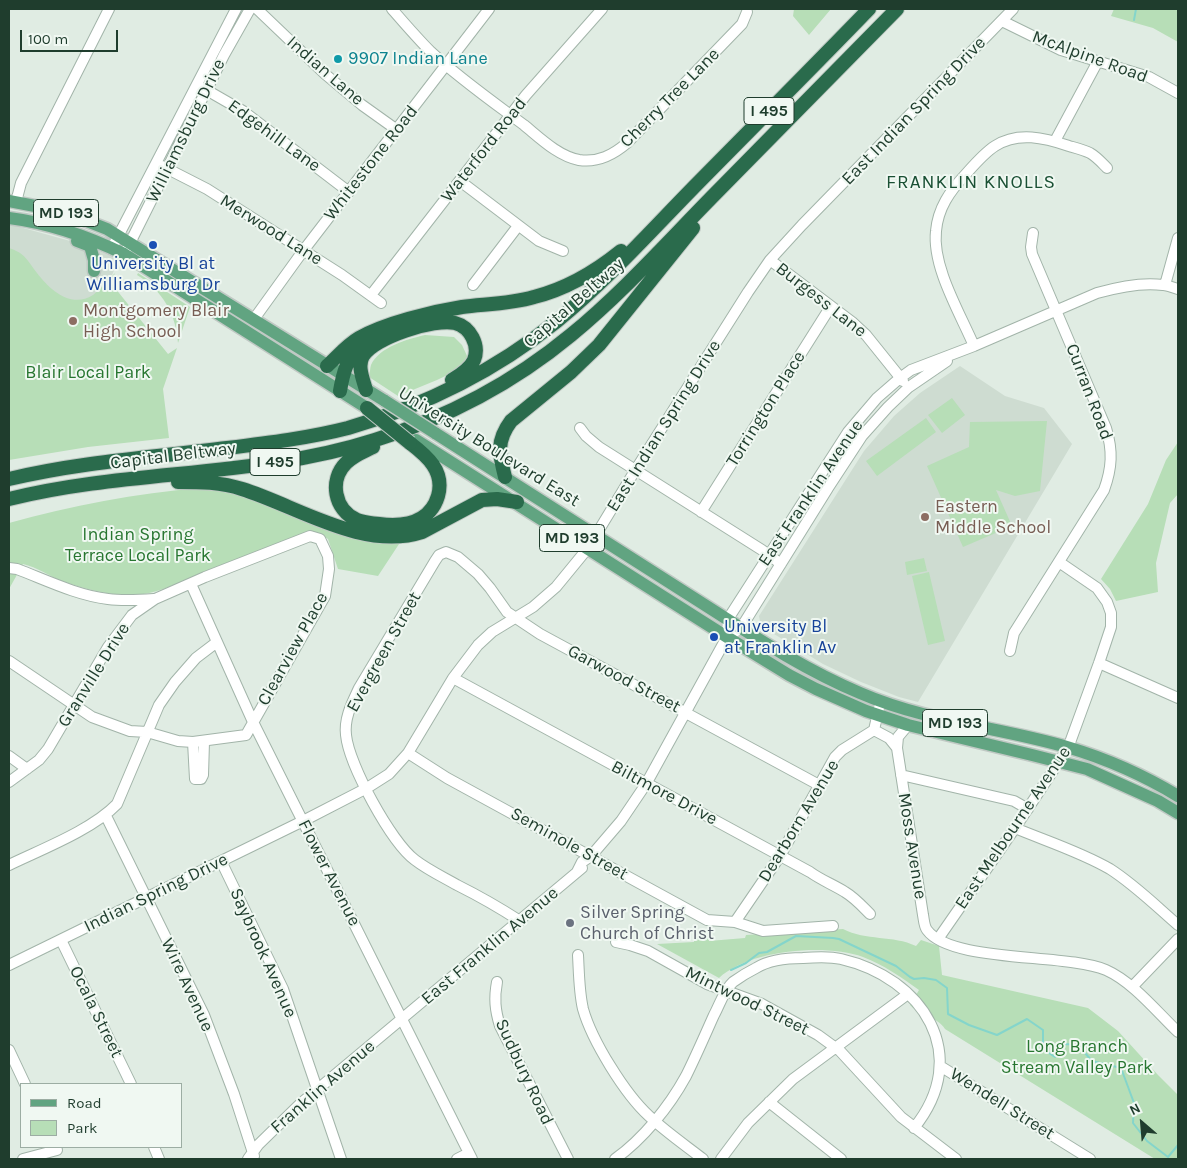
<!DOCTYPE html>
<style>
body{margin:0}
#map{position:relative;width:1187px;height:1168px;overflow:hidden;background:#e0ece3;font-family:Karla,sans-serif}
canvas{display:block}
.frame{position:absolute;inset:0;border:10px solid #1f3d2d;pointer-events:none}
.legend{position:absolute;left:20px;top:1083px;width:162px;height:65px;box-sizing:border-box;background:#f0f8f2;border:1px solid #9cada3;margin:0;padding:6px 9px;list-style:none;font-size:15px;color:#1f3d2d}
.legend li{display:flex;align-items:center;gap:10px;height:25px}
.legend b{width:25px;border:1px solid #9cada3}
.north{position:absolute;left:1117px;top:1098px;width:50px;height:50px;-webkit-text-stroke:4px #f0f8f2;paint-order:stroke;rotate:333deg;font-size:14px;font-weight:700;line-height:20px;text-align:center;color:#1f3d2d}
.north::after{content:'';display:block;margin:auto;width:18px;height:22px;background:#1f3d2d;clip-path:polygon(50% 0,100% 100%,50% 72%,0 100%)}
.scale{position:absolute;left:20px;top:30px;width:98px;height:22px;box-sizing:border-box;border:2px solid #1f3d2d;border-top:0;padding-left:6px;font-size:15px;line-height:18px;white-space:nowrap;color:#1f3d2d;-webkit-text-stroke:4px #f0f8f2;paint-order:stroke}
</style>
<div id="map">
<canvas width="1187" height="1168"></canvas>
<div class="frame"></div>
<ul class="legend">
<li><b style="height:6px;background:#61a481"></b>Road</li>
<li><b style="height:14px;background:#b7deb7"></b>Park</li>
</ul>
<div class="north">N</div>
<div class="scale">100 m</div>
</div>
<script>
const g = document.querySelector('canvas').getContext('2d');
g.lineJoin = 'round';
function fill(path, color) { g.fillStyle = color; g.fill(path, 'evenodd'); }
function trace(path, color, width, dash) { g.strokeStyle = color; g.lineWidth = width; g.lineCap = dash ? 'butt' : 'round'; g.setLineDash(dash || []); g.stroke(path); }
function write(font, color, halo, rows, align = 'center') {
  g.font = font + ' Karla,sans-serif'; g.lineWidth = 4; g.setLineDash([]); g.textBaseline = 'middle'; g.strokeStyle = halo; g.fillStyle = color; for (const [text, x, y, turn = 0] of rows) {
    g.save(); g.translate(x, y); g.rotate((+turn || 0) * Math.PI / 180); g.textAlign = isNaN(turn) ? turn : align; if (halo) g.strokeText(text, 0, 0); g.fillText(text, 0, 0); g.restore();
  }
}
fill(new Path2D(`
 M 9,224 L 81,244 L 119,259 L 109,282 L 9,452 Z
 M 960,366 L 1005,396 L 1044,408 L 1072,444 L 918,702 L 899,697 L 861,682 L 823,664 L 761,626 L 759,616 L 864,451 L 894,416 L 920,393 Z`), '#cedcd1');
fill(new Path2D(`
 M 794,9 L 831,9 L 809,35 L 793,16 Z
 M 1114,9 L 1178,9 L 1178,42 L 1153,28 L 1111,16 Z
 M 9,248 C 25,253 28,261 37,273 C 50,290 71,309 93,295 C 101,289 108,280 115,273 L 111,283 L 168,354 L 177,348 L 163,389 L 169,438 L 88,447 L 9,460 Z
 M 138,273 L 190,307 L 178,343 C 176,314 163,291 137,275 Z
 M 425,335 L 454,337 L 462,345 L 468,358 L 460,369 L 437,380 L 398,396 L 369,377 C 370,373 370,368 371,365 C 379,347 408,339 425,335 Z
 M 952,398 L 965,415 L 942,433 L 928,415 Z
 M 926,418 L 936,432 L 877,476 L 866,461 Z
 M 1047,421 L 1040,491 L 1015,496 L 996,490 L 1012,526 L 963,547 L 927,466 L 969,447 L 970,422 Z
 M 1178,442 L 1178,494 L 1170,503 L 1156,563 L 1158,592 L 1116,601 L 1110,589 L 1101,579 L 1148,504 L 1166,460 Z
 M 201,488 L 238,492 L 303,521 L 348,535 L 401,541 L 378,576 L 338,569 L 328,539 L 320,534 C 283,546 245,558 208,571 C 180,581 155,597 125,595 C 103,594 82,588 62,581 C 49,576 37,567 23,564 L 9,589 L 9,523 C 71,506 136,493 201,488 Z
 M 924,558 L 927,571 L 907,575 L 905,562 Z
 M 929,572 L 945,641 L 928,645 L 912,576 Z
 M 843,929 C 866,941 893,935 916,946 L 921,940 L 939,946 L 942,975 L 1088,1008 L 1118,1031 L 1158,1075 L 1178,1095 L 1178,1159 L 1155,1159 L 945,1029 C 938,1017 920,1016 910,1005 L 919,990 C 901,977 884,965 863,957 C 825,943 749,950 719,978 L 657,944 L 694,942 L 694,935 L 708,935 L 709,941 L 745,938 L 746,935 Z`), '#b7deb7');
trace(new Path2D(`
 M 1134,20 L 1136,9
 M 731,970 L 746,963 L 759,953 L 767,952 L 796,936 L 833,938 L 839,939 L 896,966 L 910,977 L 914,979 L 924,978 L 936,980 L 947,988 L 948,1014 L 969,1025 L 997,1035 L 1027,1019 L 1043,1030 L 1043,1049 L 1055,1057 L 1065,1044 L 1078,1045 L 1092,1061 L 1121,1068 L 1134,1103 L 1133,1123 L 1147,1141 L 1168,1157 L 1178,1145`), '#84d5cb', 2);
const minor = new Path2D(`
 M 257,9 L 325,74 L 362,105 L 397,130
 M 392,9 C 405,24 417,38 431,52 C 459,78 493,102 524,125 C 540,138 558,156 579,160 C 598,163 613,155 627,143 L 742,24 L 747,12
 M 1002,21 L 1061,50 L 1149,77 L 1178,93
 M 203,88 L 243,111 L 349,192
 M 1055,141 L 1098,61
 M 162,166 L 207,189 L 342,275 L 381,303
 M 460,181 L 539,241 L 563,251
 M 16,202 L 21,183 L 109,9
 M 112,248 L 236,9
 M 127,249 L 224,55 L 250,9
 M 770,260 L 852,322 L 866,335 L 903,381
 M 473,285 L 518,226
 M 1165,285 L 1178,238
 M 371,295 L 526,95 L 602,9
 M 254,319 L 303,251 L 489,9
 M 974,346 C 960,313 932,267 936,231 C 938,208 950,191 965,175 C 974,165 984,153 995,146 C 1018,131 1045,138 1069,146 C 1076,148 1084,150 1090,153 C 1097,157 1102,163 1107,168
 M 580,428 L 586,436 L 599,447 L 762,550 L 781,564
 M 701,512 L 831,306
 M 9,568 L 17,569 C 46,580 76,595 108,599 C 123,601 139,600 154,599
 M 191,584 L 253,722 L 472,1159
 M 727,637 L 741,628 L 828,488 L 862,436 L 888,407 L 909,387 L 947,361
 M 1010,651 L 1014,633 L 1104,490 C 1112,468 1113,451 1106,428 L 1032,254 L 1031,247 L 1033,233
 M 9,661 L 92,717 L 130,731 L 147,732 L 178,741 L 193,742 L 246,735 L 325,596 L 329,569 L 328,556 L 320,539 L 310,536 L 205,577 L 155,599 L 132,615 L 108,647 L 48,749 L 39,760 L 9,782
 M 1099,663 L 1178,698
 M 453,678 L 810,872 C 821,880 834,885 845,892 C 855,898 862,906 870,914
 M 874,730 L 889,738 L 897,748 L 923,915 C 924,920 924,926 927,930 C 951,963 1066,953 1106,970 C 1133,982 1157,1012 1178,1032
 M 193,742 L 195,779 L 201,779 L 203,775 L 204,742
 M 897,748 L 898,737 L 908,725
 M 408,753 L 447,778 L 707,920 L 735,922 L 763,931 L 833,926
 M 9,756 L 27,769
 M 901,775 L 1014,801 L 1028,809
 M 106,816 L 204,1015 L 234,1094 L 254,1156
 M 1015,828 C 1046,841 1081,852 1110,869 C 1135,885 1156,906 1178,925
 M 221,861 L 283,989 L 341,1159
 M 9,865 C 42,849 92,830 117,804 L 159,705 L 175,682 L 196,658 L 217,642
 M 577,872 L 582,862 L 591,856 L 621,821 L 646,784 L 727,637 L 728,619 L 848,432 L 877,398 L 900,378 L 911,370 L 974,346 L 1097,293 C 1118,287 1142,282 1163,285 C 1168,285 1173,288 1178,289
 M 520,921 C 500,908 479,896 457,885 C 443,877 428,870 415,860 C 391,842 349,765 346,735 C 344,718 352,703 359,688 L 435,561 L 439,555 L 446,552 L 458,557 L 478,574 L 490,588 L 507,612 L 540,634 L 819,785
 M 735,922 L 780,856 L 835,757 L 842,750 L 874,730 L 879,708
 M 938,939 L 1015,828 L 1068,748 L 1099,663 L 1111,627 L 1111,613 L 1107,602 L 1097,588 L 1059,562
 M 61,940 L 131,1084
 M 616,942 L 630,945 L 648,951 L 707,984 L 762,1004 L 818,1035 L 840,1051 L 901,1117 L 956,1159
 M 578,955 C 579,973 579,992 583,1009 C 592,1041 625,1094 649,1116 C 666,1132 685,1145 703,1159
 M 9,965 L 303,821 L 367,788 L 389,774 L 408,753 L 453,678 L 478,645 L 492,632 L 533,607 L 556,587 L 588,548 L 636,469 L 748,292 L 770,260 L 802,225 L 1013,9
 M 497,982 C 494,998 495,1010 500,1026 L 568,1159
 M 1132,987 L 1178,939
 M 9,1050 L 25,1084
 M 940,1066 L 1090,1159
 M 769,1102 L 841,1159
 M 154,1147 L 159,1159
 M 23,1159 L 57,1150
 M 248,1159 L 258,1145 L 300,1104 L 582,868
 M 457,1159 L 469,1153
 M 615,1159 C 643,1139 669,1107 686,1076 C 696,1056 705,1035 714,1015 C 720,1004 724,990 733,982 C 740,977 748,972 756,968 C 769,960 788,958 803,958 C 815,957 829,956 841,959 C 923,978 973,1055 914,1128
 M 721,1159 L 748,1123 L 793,1079 L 908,994`);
const major = new Path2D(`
 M 9,201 L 61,211 L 107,229 L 385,401
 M 9,218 C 49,223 87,236 124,254 L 367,408
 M 77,241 L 90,246 L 94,260 L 94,271
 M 435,433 C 519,486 602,540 686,593 C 743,629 798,667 860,693 C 927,722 999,727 1067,747 C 1104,758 1145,776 1178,796
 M 416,440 L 727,637 L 789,675 L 816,689 L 866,711 L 908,725 L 1032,755 L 1087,769 L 1158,801 L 1178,813`);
const highway = new Path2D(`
 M 327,366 C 338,356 347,345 359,338 C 386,323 431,312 462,307 C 486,304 510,304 534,297 C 566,289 595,272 621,251
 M 366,390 C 363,379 357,366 363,356 C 374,337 435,318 455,323 C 470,327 480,345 474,360 C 470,369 460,375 452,380
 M 340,391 C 343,373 347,358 360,346
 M 373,447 C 363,452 354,455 346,463 C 329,480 334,510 357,520 C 364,523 372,523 379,524 C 403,527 430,523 438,496 C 445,471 427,456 410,443
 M 505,477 C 499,454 496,441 511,421 L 571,372 L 599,345 L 693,228
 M 9,479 C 80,462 155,457 227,448 C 268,443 309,438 348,428 C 424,406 496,370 557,321 C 606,281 649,233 693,188 C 752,128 811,69 869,9
 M 178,482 C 200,482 221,482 242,489 C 297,506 363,551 422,532 L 482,500 L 497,499 L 517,502
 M 9,499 C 129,469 257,478 375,440 C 446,418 513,383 571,335 C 621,294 665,245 711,198 C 773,135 835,72 897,9`);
trace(minor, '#a2b4a9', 12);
trace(major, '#c0c9c4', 15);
trace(highway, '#c0c9c4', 16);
trace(minor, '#fff', 10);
trace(major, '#61a481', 12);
trace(highway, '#2a6b4c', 14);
const majorBridge = new Path2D(`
 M 385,401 L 435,433`);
const highwayBridge = new Path2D(`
 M 367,408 L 410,443`);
trace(majorBridge, '#c0c9c4', 15, []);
trace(highwayBridge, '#c0c9c4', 16, []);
trace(majorBridge, '#61a481', 12);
trace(highwayBridge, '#2a6b4c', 14);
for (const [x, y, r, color] of [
 [338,59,5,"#0f9aa8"],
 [153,245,5,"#1a4fb4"],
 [73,321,5,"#8d6e63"],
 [925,517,5,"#8d6e63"],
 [714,637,5,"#1a4fb4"],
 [570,923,5,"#6b7280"]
]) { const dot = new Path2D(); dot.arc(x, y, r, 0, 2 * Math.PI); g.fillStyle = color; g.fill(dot); trace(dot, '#f0f8f2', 2); }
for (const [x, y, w] of [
 [769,111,50],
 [66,213,65],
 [275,462,50],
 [572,538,65],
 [955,723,65]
]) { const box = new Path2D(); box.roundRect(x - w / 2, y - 13.5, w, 27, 4); g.fillStyle = '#f0f8f2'; g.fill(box); trace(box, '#1f3d2d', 1); }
write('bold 16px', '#1f3d2d', null, [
 ["I 495",769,111],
 ["MD 193",66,213],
 ["I 495",275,462],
 ["MD 193",572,538],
 ["MD 193",955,723]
]);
write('18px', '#1f3d2d', '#f0f8f2', [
 ["McAlpine Road",1090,57,20],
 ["Indian Lane",325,71,41],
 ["Cherry Tree Lane",670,98,-45],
 ["East Indian Spring Drive",914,111,-46],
 ["Williamsburg Drive",186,131,-64],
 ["Edgehill Lane",274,136,36],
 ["Waterford Road",484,150,-52],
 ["Whitestone Road",371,163,-52],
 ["Merwood Lane",271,230,32],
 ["Burgess Lane",821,300,38],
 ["Capital Beltway",574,303,-41],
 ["Curran Road",1089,392,69],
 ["Torrington Place",766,409,-58],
 ["East Indian Spring Drive",664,426,-58],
 ["University Boulevard East",489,447,32],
 ["Capital Beltway",173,456,-7],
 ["East Franklin Avenue",811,493,-56],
 ["Clearview Place",293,649,-61],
 ["Evergreen Street",384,652,-61],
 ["Granville Drive",94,675,-58],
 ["Garwood Street",624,679,28],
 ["Biltmore Drive",664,793,28],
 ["Dearborn Avenue",799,821,-59],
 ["East Melbourne Avenue",1013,828,-56],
 ["Seminole Street",569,844,29],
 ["Moss Avenue",912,846,81],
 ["Flower Avenue",329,873,63],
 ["Indian Spring Drive",156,893,-26],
 ["East Franklin Avenue",490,946,-40],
 ["Saybrook Avenue",263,953,66],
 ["Wire Avenue",187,985,65],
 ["Mintwood Street",747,1001,26],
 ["Ocala Street",96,1012,64],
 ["Sudbury Road",524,1072,65],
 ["Franklin Avenue",323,1087,-41],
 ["Wendell Street",1002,1104,32]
]);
write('18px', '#0d838f', '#f0f8f2', [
 ["9907 Indian Lane",348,59]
], 'left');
write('18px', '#164399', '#f0f8f2', [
 ["University Bl at",153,264],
 ["Williamsburg Dr",153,285],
 ["University Bl",724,627,"left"],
 ["at Franklin Av",724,648,"left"]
]);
write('18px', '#785e54', '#f0f8f2', [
 ["Montgomery Blair",83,311],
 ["High School",83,332],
 ["Eastern",935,507],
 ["Middle School",935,528]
], 'left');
write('18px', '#277630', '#f0f8f2', [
 ["Blair Local Park",88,373],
 ["Indian Spring",138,535],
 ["Terrace Local Park",138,556],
 ["Long Branch",1077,1047],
 ["Stream Valley Park",1077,1068]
]);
write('18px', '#5b616d', '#f0f8f2', [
 ["Silver Spring",580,913],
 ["Church of Christ",580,934]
], 'left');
g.letterSpacing = '1px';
write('19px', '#1a5034', '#f0f8f2', [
 ["FRANKLIN KNOLLS",971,183]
]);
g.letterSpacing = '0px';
</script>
